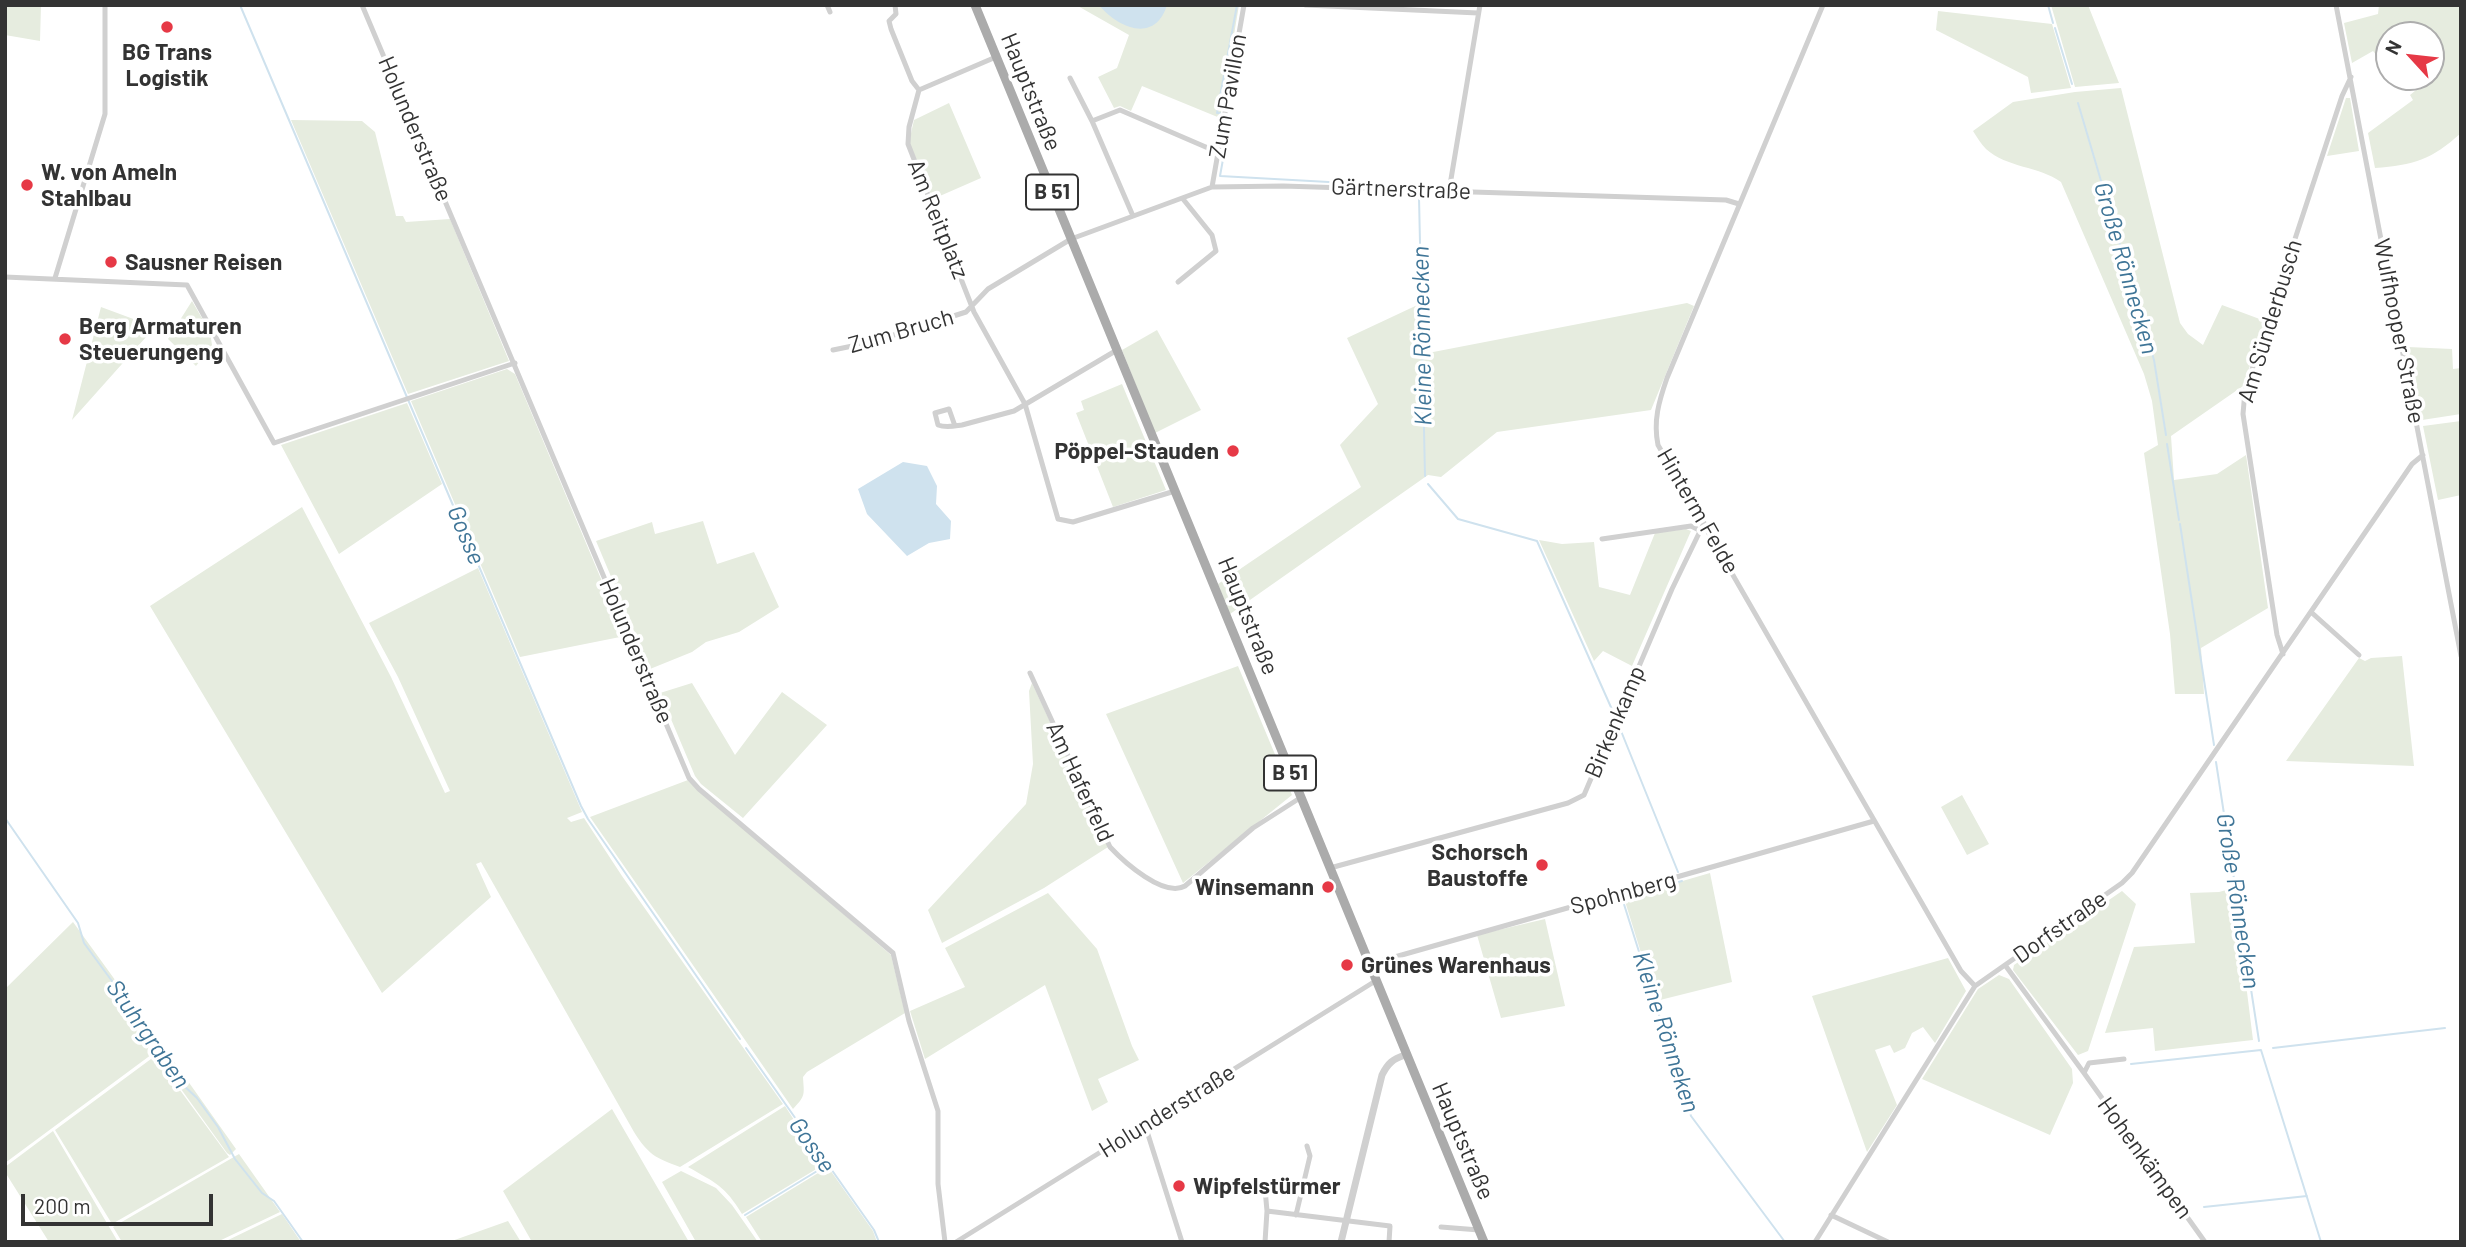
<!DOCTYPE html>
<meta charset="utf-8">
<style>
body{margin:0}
#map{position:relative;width:2466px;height:1247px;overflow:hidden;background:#fff;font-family:Barlow,sans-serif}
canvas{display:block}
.frame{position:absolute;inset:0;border:7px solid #333;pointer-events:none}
.north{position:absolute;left:2375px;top:21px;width:70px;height:70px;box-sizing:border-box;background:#fff;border:2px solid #adadad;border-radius:50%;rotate:297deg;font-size:19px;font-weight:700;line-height:28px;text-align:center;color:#333}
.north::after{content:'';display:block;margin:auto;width:24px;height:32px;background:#e63946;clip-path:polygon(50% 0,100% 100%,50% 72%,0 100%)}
.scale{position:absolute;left:21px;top:1194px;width:192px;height:32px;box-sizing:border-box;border:4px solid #333;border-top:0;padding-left:9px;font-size:21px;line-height:24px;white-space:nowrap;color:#333;-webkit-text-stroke:5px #fff;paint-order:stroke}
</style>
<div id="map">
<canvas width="2466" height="1247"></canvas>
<div class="frame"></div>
<div class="north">N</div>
<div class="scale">200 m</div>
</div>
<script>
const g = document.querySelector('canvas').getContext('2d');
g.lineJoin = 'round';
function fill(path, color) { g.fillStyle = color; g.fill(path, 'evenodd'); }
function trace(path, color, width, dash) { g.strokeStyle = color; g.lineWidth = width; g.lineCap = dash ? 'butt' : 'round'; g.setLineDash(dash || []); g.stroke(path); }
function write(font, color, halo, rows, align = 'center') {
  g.font = font + ' Barlow,sans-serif'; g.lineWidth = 7; g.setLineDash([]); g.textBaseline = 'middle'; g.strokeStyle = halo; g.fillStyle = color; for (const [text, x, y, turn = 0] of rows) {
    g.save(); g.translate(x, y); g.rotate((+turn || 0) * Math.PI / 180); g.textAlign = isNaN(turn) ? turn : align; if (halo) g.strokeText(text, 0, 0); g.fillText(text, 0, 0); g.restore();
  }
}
fill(new Path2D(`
 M 5,5 L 41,5 L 40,41 L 5,35 Z
 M 1076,5 L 1239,5 L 1220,118 L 1142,86 L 1131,111 L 1120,106 L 1114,108 L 1098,77 L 1117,68 L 1129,35 Z
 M 2051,5 L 2088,5 L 2119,83 L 2075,87 Z
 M 2379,5 L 2461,5 L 2461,133 C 2431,160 2414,165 2375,168 L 2368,133 L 2413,100 L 2410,95 L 2437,73 L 2431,67 L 2431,35 L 2389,35 L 2389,58 L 2383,63 L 2373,51 L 2352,63 L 2344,23 L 2378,14 Z
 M 1938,11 L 2052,24 L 2071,88 L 2031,93 L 2028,77 L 1936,30 Z
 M 2121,88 L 2180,323 L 2188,334 L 2203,345 L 2222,305 L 2265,321 L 2243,386 L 2171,436 L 2174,480 L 2217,474 L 2246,455 L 2268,608 L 2201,648 L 2204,694 L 2175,694 L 2170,634 L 2144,453 L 2158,445 L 2152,401 L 2144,374 L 2061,182 C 2039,166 2007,168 1986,149 C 1981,144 1977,137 1973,131 L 2013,102 L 2075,92 Z
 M 2346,98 L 2350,98 L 2359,151 L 2327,156 Z
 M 949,103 L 981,178 L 933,199 L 909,142 L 914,120 Z
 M 291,120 L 362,121 L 375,132 L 396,216 L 403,216 L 406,222 L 450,219 L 509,361 L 408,394 Z
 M 192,301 L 210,332 L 212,345 L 196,366 L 168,339 Z
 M 1426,301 L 1428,353 L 1687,303 L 1694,306 L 1651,410 L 1497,432 L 1441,477 L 1428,475 L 1230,614 L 1218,584 L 1361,487 L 1340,445 L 1378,404 L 1347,338 Z
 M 101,307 L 155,327 L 72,420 Z
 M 1157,330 L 1201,410 L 1155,433 L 1122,350 Z
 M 2408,347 L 2452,349 L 2453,369 L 2461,368 L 2461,414 L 2422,420 Z
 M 507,369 L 515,374 L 625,636 L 520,657 L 411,401 Z
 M 1122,384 L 1166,490 L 1113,507 L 1076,413 L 1084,410 L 1081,401 Z
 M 407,403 L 442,484 L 339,554 L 281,445 Z
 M 2461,421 L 2461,495 L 2438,500 L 2423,426 Z
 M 302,507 L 391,677 L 445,793 L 450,791 L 398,677 L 369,623 L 478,568 L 582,812 L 567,818 L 571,822 L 584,818 L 622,876 L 783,1104 L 680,1167 C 655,1158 648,1154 634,1132 L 481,862 L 476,864 L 491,897 L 382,993 L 150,606 Z
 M 703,521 L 717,564 L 754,552 L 779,607 L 739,632 L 706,642 L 692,652 L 650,669 L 596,541 L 652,522 L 655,534 Z
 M 1686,529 L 1691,531 L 1632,666 L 1603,651 L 1594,661 L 1539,540 L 1562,544 L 1594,542 L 1599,587 L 1630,595 L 1655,533 Z
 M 2402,656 L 2414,766 L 2286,761 L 2359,658 L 2365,661 L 2371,658 Z
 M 1238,666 L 1292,795 L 1183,883 L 1106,714 Z
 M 692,683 L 735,755 L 782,692 L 827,725 L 743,818 L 701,784 L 695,776 L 660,693 Z
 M 1032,683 L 1108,847 L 1044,888 L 942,943 L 928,910 L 1026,804 L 1033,764 L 1029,691 Z
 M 688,780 L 891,955 L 905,1013 L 807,1072 L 803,1077 C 804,1095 806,1095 793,1109 L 590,817 Z
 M 1962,795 L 1989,844 L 1967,855 L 1941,807 Z
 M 1710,873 L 1732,982 L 1656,1001 L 1624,898 Z
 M 2234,888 L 2253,1040 L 2155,1051 L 2153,1028 L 2105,1033 L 2134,947 L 2195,943 L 2190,893 L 2219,892 Z
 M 2122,891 L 2136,904 L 2088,1051 L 2078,1055 L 2013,970 L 2014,965 Z
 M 1048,893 L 1097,949 L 1132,1046 L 1139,1060 L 1098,1079 L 1108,1102 L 1092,1111 L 1045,985 L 925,1059 L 910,1011 L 965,987 L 945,948 Z
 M 1545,919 L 1565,1006 L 1501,1018 L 1477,935 Z
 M 73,922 L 163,1046 L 5,1163 L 5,989 Z
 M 1948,958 L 1966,991 L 1935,1043 L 1923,1027 L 1912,1033 L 1905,1048 L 1894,1053 L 1890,1045 L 1875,1050 L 1897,1105 L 1867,1152 L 1812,996 Z
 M 1999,975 L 2009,979 L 2072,1069 L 2073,1083 L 2050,1135 L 1922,1079 L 1978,989 Z
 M 161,1050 L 168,1053 L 236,1149 L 230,1155 L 227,1153 L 158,1057 L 157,1053 Z
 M 155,1056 L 229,1157 L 112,1224 L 55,1130 Z
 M 785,1106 L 823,1165 L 742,1214 C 725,1186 716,1183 688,1167 Z
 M 612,1109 L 689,1242 L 532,1242 L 503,1191 Z
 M 53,1131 L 118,1242 L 49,1242 L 5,1172 L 5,1167 Z
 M 239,1154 L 280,1212 L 217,1242 L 122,1242 L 113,1227 Z
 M 828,1167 L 873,1231 L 877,1242 L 762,1242 L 746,1217 Z
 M 681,1171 L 716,1188 L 732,1205 L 758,1242 L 696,1242 L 662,1182 Z
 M 282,1214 L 301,1242 L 224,1242 Z
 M 508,1221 L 521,1242 L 449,1242 Z`), '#e6ecdf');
fill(new Path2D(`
 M 1099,5 L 1167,5 C 1155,44 1118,28 1099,5 Z
 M 903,462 L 927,466 L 937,486 L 936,504 L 951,521 L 950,539 L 929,543 L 907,556 L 867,514 L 858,489 Z`), '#cfe2ee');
trace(new Path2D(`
 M 240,5 L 581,806 L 588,819 L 740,1039
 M 2048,5 L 2053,23
 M 2055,28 L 2072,84
 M 2078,103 L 2154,360 L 2166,435
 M 1220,113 L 1217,113 L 1237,5
 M 1231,115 L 1220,176 L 1419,187
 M 1419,197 L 1425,476
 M 2167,444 L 2179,520
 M 1428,484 L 1458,519 L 1537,541 L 1614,714
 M 2180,524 L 2214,745
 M 1619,726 L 1678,872
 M 2216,762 L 2259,1041
 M 5,818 L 78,923 L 84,943 L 120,992 L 132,1012 L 174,1067 L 182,1084 L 197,1098 L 218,1127 L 235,1159 L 262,1193 L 274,1201 L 303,1242
 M 1682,881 L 1622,898 L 1691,1116 L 1785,1242
 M 746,1048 L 874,1230 L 879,1242
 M 2273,1048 L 2445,1028
 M 2131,1064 L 2261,1050 L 2321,1242
 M 2204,1207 L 2307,1196
 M 745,1215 L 827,1165`), '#cfe2ee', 2);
trace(new Path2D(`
 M 362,5 L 689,778 L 699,789 L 893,953 L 909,1021 L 938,1111 L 938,1184 L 945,1242
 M 827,5 L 830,12
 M 895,5 L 896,14 L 889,21 L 891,29 L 912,81 L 919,90
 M 1306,5 L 1478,13
 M 1823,5 L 1667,378 C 1659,401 1653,421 1658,445 L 1961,971 L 1975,986
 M 2336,5 L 2461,656
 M 1070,78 L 1092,121 L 1133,216
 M 919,90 L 909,127 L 908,144 L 974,312 L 1025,404 L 1058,519 L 1073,522 L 1175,491
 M 919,90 L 996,57
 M 1092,121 L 1120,110 L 1208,148 L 1218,149
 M 1212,187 L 1244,5
 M 1449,191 L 1480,5
 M 5,277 L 187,285 L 274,443 L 515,363
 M 55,278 L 105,114 L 105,5
 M 1178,282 L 1216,251 L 1212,235 L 1183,199
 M 833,350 L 872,342 L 966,312 L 988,289 L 1071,239 L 1212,187 L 1283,186 L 1726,200 L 1739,204
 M 955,426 L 949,409 L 935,413 L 938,425 C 946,428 954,426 962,425 L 1014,411 L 1117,350
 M 1602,539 L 1691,526 L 1699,530
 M 2311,612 L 2359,655
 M 2283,654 L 2277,635 L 2243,414 L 2245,391 L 2342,96 L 2351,77
 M 1030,673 L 1110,847 C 1124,862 1164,898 1185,886 L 1253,828 L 1300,798
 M 1330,868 L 1568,803 L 1584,795 L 1672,589 L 1704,523
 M 1370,964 L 1874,821
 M 2005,965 L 2084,1073 L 2089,1063 L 2124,1059
 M 2084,1073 L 2205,1242
 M 1145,1125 L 1182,1242
 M 1267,1211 L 1390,1226 L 1389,1242
 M 1296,1215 L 1310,1156 L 1307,1146
 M 1831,1215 L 1888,1242
 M 1441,1227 L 1479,1230
 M 956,1242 L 1377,980
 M 1265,1242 L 1267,1211 L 1265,1189
 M 1815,1242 L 1975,986 L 2122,883 L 2132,873 L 2412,464 L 2423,455`), '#d0d0d0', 5);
trace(new Path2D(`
 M 1341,1242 L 1382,1075 C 1388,1063 1393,1059 1405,1055`), '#d0d0d0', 7);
trace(new Path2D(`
 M 975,5 L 1484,1242`), '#ababab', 9);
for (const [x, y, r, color] of [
 [167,27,7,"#e63946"],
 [27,185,7,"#e63946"],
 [111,262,7,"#e63946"],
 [65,339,7,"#e63946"],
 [1233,451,7,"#e63946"],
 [1542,865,7,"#e63946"],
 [1328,887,7,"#e63946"],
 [1347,965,7,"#e63946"],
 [1179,1186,7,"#e63946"]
]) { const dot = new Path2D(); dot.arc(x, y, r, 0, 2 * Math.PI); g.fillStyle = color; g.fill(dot); trace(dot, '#fff', 2.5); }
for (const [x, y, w] of [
 [1052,192,52],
 [1290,773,52]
]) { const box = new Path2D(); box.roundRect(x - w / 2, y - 17.5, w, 35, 5); g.fillStyle = '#fff'; g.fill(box); trace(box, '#333', 2); }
write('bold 21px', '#333', null, [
 ["B 51",1052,192],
 ["B 51",1290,773]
]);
write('bold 23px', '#333', '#fff', [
 ["BG Trans",167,52,"center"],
 ["Logistik",167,78,"center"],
 ["W. von Ameln",41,172],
 ["Stahlbau",41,198],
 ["Sausner Reisen",125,262],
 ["Berg Armaturen",79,326],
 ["Steuerungeng",79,352],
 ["Pöppel-Stauden",1219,451,"right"],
 ["Schorsch",1528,852,"right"],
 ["Baustoffe",1528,878,"right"],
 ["Winsemann",1314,887,"right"],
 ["Grünes Warenhaus",1361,965],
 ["Wipfelstürmer",1193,1186]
], 'left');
write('23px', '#333', '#fff', [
 ["Hauptstraße",1031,92,68],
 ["Zum Pavillon",1228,96,-80],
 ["Holunderstraße",415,129,67],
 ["Gärtnerstraße",1401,189,2],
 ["Am Reitplatz",938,219,68],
 ["Am Sünderbusch",2270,321,-73],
 ["Zum Bruch",901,331,-16],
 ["Wulfhooper Straße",2399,331,79],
 ["Hinterm Felde",1698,511,60],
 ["Hauptstraße",1248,616,68],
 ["Holunderstraße",636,651,67],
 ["Birkenkamp",1615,722,-67],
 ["Am Haferfeld",1080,782,65],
 ["Spohnberg",1623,893,-15],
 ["Dorfstraße",2060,927,-35],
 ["Holunderstraße",1167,1111,-32],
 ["Hauptstraße",1463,1141,67],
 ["Hohenkämpen",2145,1158,54]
]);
write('italic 24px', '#3f7597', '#fff', [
 ["Große Rönnecken",2126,268,74],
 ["Kleine Rönnecken",1422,336,-91],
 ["Gosse",466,535,67],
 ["Große Rönnecken",2238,901,81],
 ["Kleine Rönneken",1666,1032,72],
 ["Stuhrgraben",148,1034,55],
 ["Gosse",812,1145,55]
]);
</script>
